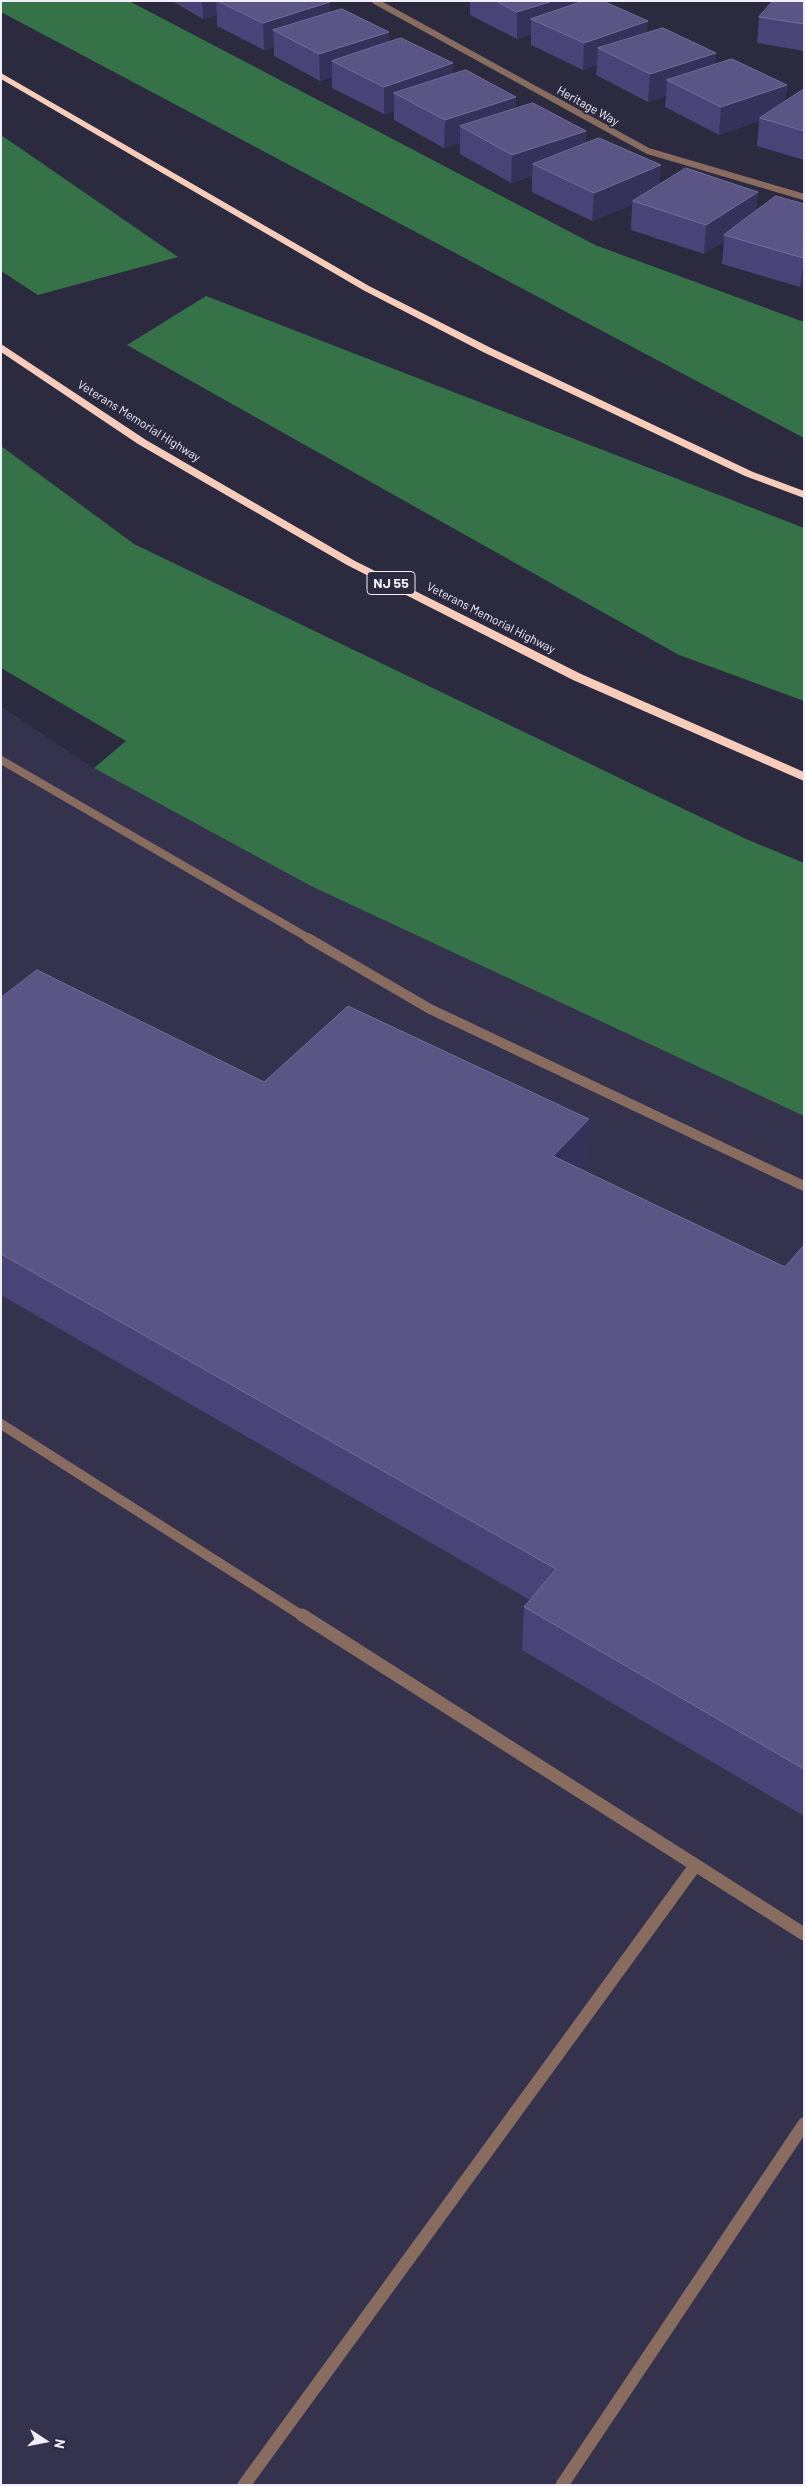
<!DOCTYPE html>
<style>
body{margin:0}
#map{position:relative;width:805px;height:2486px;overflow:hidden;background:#2b2a3f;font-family:Barlow,sans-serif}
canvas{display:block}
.frame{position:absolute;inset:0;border:2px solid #eeeefc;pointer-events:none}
.north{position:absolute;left:20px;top:2416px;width:50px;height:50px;-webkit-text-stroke:4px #2b2a3f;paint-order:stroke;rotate:101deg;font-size:14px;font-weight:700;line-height:20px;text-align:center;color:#eeeefc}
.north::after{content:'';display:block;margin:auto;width:18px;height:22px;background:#eeeefc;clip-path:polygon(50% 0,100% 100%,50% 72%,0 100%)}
</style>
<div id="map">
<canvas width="805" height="2486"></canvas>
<div class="frame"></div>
<div class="north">N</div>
</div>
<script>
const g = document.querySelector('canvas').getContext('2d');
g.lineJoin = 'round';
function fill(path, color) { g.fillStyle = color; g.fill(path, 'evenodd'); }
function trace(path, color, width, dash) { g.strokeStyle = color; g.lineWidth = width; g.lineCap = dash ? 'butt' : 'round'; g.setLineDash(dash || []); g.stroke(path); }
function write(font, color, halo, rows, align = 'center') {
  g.font = font + ' Barlow,sans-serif'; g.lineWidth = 4; g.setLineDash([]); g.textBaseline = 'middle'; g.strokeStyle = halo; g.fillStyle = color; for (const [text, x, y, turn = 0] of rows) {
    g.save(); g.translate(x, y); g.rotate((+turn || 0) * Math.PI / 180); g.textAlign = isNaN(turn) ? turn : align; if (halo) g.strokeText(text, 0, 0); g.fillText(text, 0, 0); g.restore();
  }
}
fill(new Path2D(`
 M 1,706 L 94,768 L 804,1100 L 804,2485 L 1,2485 Z`), '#34324d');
fill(new Path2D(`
 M 1,1 L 129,1 L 595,245 L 804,322 L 804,438 L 1,12 Z
 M 1,135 L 178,257 L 38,295 L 1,271 Z
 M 206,296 L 804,528 L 804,701 L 679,655 L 127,345 Z
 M 1,446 L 134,544 L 746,839 L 804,863 L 804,1116 L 311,886 L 94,768 L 126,741 L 1,668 Z`), '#367248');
trace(new Path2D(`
 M 1,760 L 310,939`), '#896c60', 8);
trace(new Path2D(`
 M 308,938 L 430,1009 L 804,1186
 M 1,1424 L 304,1617`), '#896c60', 10);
trace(new Path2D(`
 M 302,1615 L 804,1934
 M 244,2485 L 695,1866
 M 562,2485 L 804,2124`), '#896c60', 13);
trace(new Path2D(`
 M 375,1 L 648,151 L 804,197`), '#896c60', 6);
fill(new Path2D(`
 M 1,73 L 369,286 L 491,348 L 753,472 L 804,491 L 804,498 L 745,476 L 483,352 L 363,290 L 1,79 Z
 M 1,344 L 146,440 L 355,561 L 581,674 L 804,772 L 804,781 L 573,680 L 347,565 L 138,444 L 1,352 Z`), '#f8ccba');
fill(new Path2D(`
 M 172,1 L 329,1 L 330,12 L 389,32 L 389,42 L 453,75 L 516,97 L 516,108 L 586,131 L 586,143 L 660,184 L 758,192 L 756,211 L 804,204 L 804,284 L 800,287 L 722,264 L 724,241 L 704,254 L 631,230 L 632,205 L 592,221 L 532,192 L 532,176 L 511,183 L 460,154 L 460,143 L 444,148 L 394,120 L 394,111 L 384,114 L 332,88 L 332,77 L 320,81 L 274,56 L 274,47 L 264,50 L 217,26 L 217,15 L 203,19 Z
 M 470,1 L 581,1 L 581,2 L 648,33 L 716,53 L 715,65 L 787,85 L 785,102 L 804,89 L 804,160 L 757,146 L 759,121 L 719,135 L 665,107 L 666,96 L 648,102 L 596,75 L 597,65 L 583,70 L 531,45 L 531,34 L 517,39 L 470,15 Z
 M 804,1 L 804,51 L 757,43 L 759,17 Z
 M 1,998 L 264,1082 L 586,1163 L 580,1169 L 785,1267 L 804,1245 L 804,1816 L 522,1650 L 524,1607 L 530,1600 L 1,1295 Z`), '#494377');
fill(new Path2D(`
 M 202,1 L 216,1 L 217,15 L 203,19 Z
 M 553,1 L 581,1 L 581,19 L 531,19 L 531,34 L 517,39 L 517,12 Z
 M 330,2 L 331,28 L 273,30 L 274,47 L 264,50 L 263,23 Z
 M 648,21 L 647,48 L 598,48 L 597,65 L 583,70 L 584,43 Z
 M 389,32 L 389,59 L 332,61 L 332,77 L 320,81 L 319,54 Z
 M 716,53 L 714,80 L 667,80 L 666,96 L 648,102 L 650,74 Z
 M 453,63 L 453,90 L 394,93 L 394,111 L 384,114 L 384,87 Z
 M 787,85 L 784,112 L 760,118 L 759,121 L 719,135 L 721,107 Z
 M 516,97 L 516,125 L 460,126 L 460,143 L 444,148 L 445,120 Z
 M 586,131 L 585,159 L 533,164 L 532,176 L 511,183 L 512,155 Z
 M 661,165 L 659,193 L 633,201 L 632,205 L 592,221 L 594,193 Z
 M 758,192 L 755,220 L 724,235 L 724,241 L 704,254 L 706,225 Z
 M 804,258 L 804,284 L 800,287 Z
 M 589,1119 L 586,1163 L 551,1201 L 553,1156 Z`), '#36315b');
const building = new Path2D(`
 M 218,1 L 329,1 L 330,2 L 263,23 Z
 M 496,1 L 553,1 L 517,12 Z
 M 584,1 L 603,1 L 648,21 L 584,43 L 531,19 Z
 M 773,1 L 804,1 L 804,24 L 759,17 Z
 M 342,9 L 389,32 L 319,54 L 273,30 Z
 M 663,28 L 716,53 L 650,74 L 598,48 Z
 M 401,38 L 453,63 L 384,87 L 332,61 Z
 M 732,59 L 787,85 L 721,107 L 667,80 Z
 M 466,70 L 516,97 L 445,120 L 394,93 Z
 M 804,89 L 804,131 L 760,118 Z
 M 533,103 L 586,131 L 512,155 L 460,126 Z
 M 599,138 L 661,165 L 594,193 L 533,164 Z
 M 686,168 L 758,192 L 706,225 L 633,201 Z
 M 776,196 L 804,204 L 803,258 L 724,235 Z
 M 37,970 L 264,1082 L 348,1006 L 589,1119 L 553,1156 L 785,1267 L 804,1245 L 804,1769 L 524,1607 L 556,1569 L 1,1254 L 1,998 Z`);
fill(building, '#5b5585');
trace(building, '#726d98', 1);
write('12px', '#eeeefc', '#2b2a3f', [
 ["Heritage Way",588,106,29],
 ["Veterans Memorial Highway",139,421,32],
 ["Veterans Memorial Highway",491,618,27]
]);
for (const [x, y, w] of [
 [391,583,48]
]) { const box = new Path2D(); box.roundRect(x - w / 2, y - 11.5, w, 23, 4); g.fillStyle = '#2b2a3f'; g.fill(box); trace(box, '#eeeefc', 1); }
write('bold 14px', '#eeeefc', null, [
 ["NJ 55",391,583]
]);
</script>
